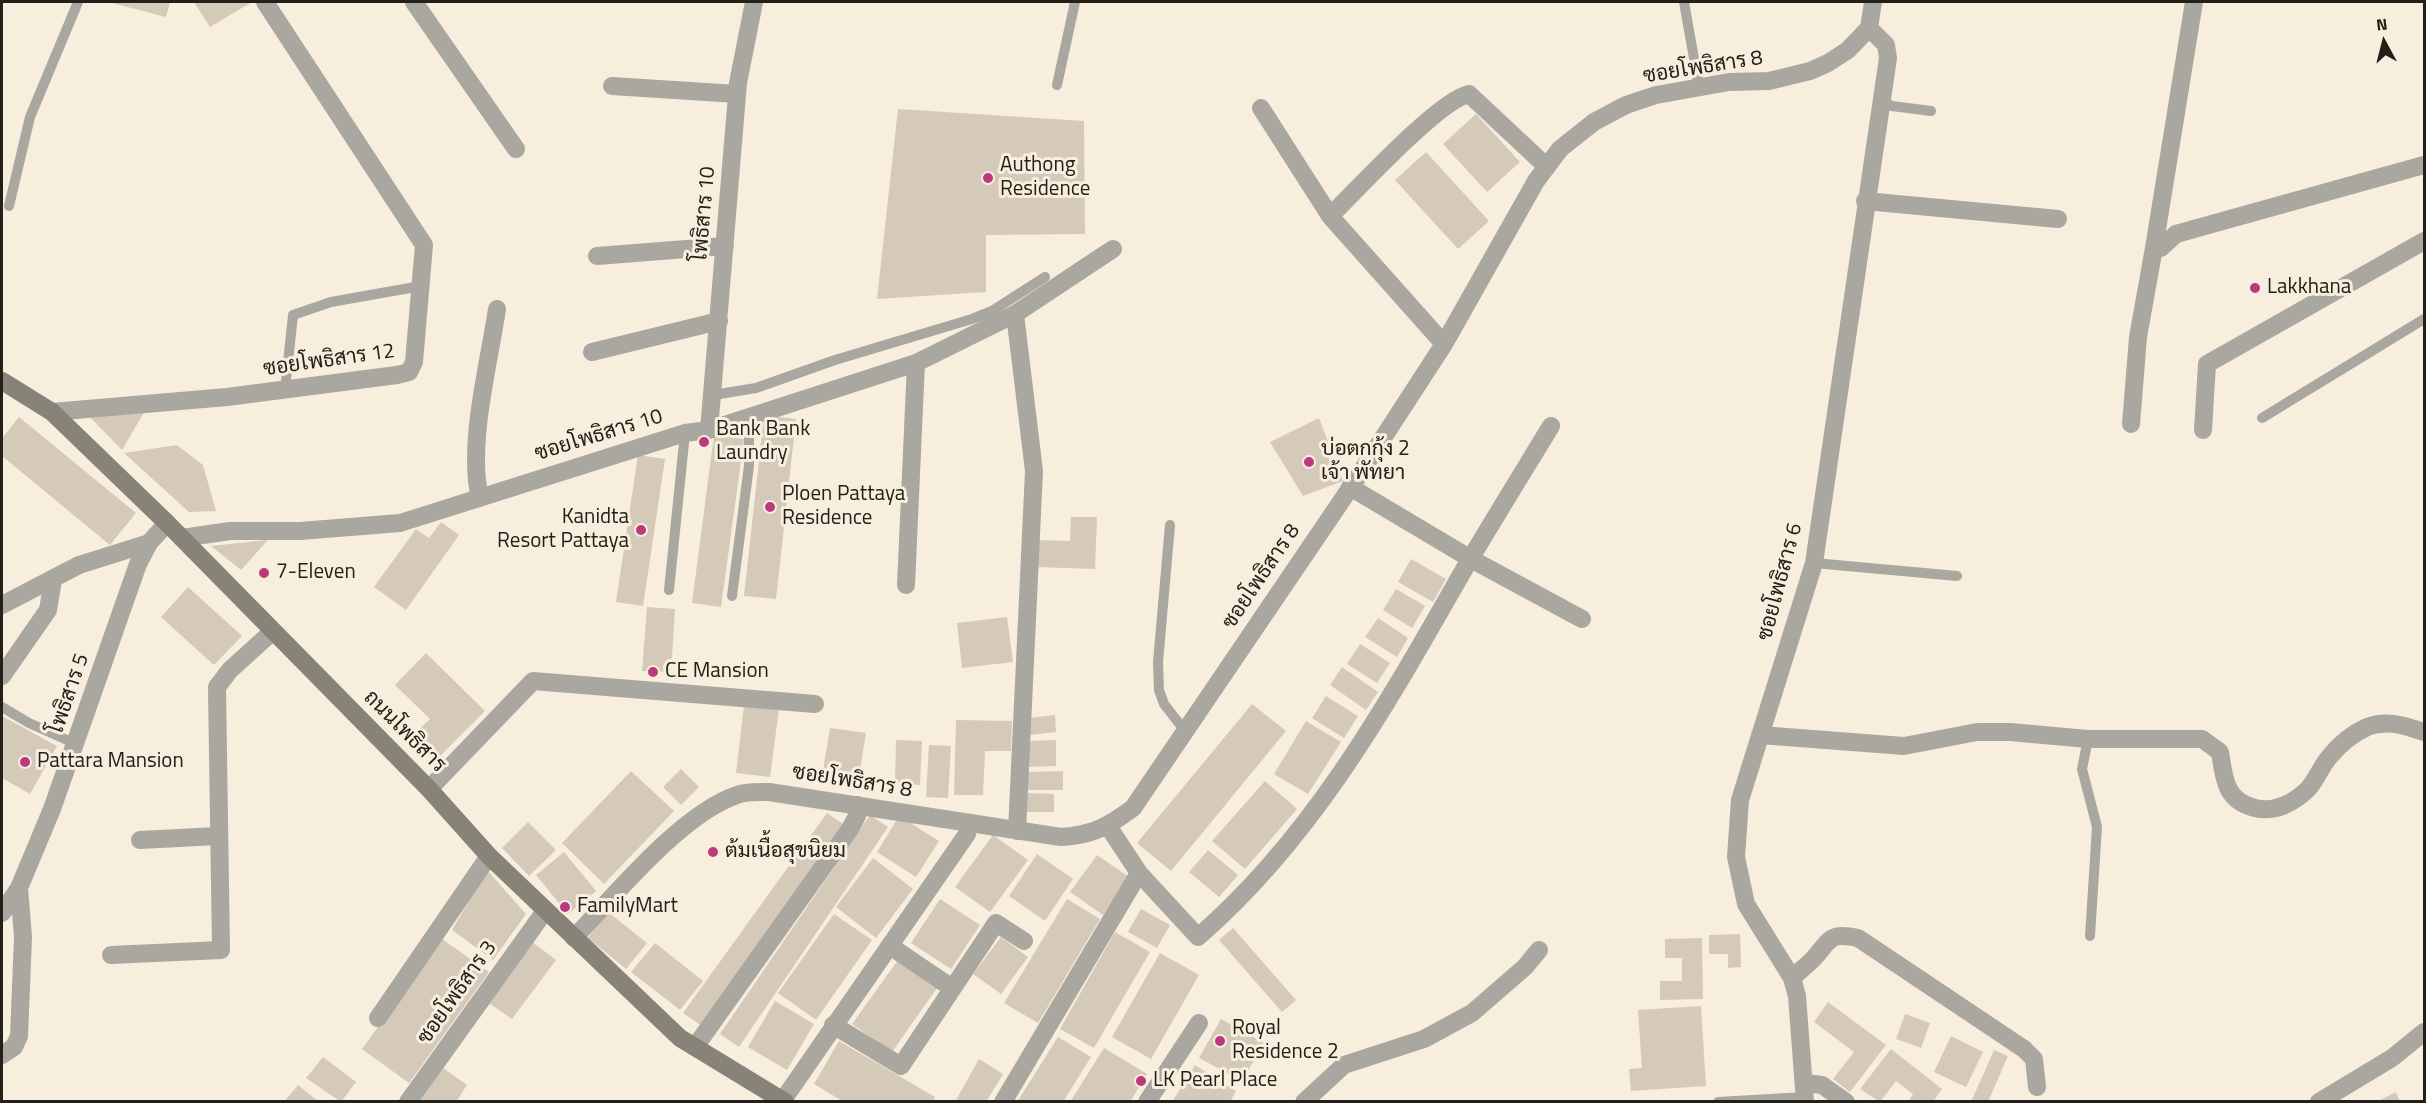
<!DOCTYPE html>
<meta charset="utf-8">
<style>
body{margin:0}
#map{position:relative;width:2426px;height:1103px;overflow:hidden;background:#f8eedd;font-family:"Titillium Web",sans-serif}
canvas{display:block}
.frame{position:absolute;inset:0;border:3px solid #23201a;pointer-events:none}
.north{position:absolute;left:2354px;top:12px;width:60px;height:60px;-webkit-text-stroke:4px #f8eedd;paint-order:stroke;rotate:353deg;font-size:16px;font-weight:700;line-height:24px;text-align:center;color:#23201a}
.north::after{content:'';display:block;margin:auto;width:21px;height:27px;background:#23201a;clip-path:polygon(50% 0,100% 100%,50% 72%,0 100%)}
</style>
<div id="map">
<canvas width="2426" height="1103"></canvas>
<div class="frame"></div>
<div class="north">N</div>
</div>
<script>
const g = document.querySelector('canvas').getContext('2d');
g.lineJoin = 'round';
function fill(path, color) { g.fillStyle = color; g.fill(path, 'evenodd'); }
function trace(path, color, width, dash) { g.strokeStyle = color; g.lineWidth = width; g.lineCap = dash ? 'butt' : 'round'; g.setLineDash(dash || []); g.stroke(path); }
function write(font, color, halo, rows, align = 'center') {
  g.font = font + ' "Titillium Web",Sarabun,sans-serif'; g.lineWidth = 6; g.setLineDash([]); g.textBaseline = 'middle'; g.strokeStyle = halo; g.fillStyle = color; for (const [text, x, y, turn = 0] of rows) {
    g.save(); g.translate(x, y); g.rotate((+turn || 0) * Math.PI / 180); g.textAlign = isNaN(turn) ? turn : align; if (halo) g.strokeText(text, 0, 0); g.fillText(text, 0, 0); g.restore();
  }
}
fill(new Path2D(`
 M 108,2 L 170,2 L 166,17 Z
 M 194,2 L 252,2 L 210,27 Z
 M 898,109 L 1084,121 L 1085,234 L 986,235 L 986,292 L 877,299 Z
 M 1476,114 L 1520,162 L 1487,192 L 1443,144 Z
 M 1426,152 L 1489,221 L 1458,249 L 1395,180 Z
 M 146,409 L 122,450 L 86,413 Z
 M 764,415 L 796,419 L 776,599 L 744,596 Z
 M 19,417 L 136,513 L 110,545 L 2,456 L 2,438 Z
 M 1319,418 L 1343,481 L 1303,496 L 1270,442 Z
 M 714,435 L 744,439 L 721,607 L 692,603 Z
 M 177,445 L 203,465 L 216,511 L 189,512 L 124,453 Z
 M 638,455 L 665,459 L 643,606 L 616,602 Z
 M 1071,517 L 1097,517 L 1095,569 L 1035,567 L 1035,540 L 1070,541 Z
 M 441,522 L 459,535 L 406,610 L 374,587 L 416,529 L 429,538 Z
 M 268,540 L 241,570 L 211,546 Z
 M 1411,559 L 1446,579 L 1433,602 L 1398,582 Z
 M 188,587 L 242,636 L 214,665 L 161,617 Z
 M 1396,589 L 1425,606 L 1412,628 L 1383,610 Z
 M 647,607 L 675,609 L 671,672 L 642,671 Z
 M 1007,617 L 1013,662 L 962,668 L 957,623 Z
 M 1378,618 L 1408,638 L 1397,657 L 1365,637 Z
 M 1360,644 L 1390,663 L 1377,683 L 1347,664 Z
 M 426,653 L 485,711 L 434,762 L 410,738 L 430,719 L 395,685 Z
 M 1342,667 L 1378,692 L 1366,710 L 1330,685 Z
 M 1326,696 L 1358,716 L 1344,738 L 1312,718 Z
 M 1252,704 L 1286,731 L 1171,871 L 1137,843 Z
 M 744,705 L 779,709 L 770,777 L 736,773 Z
 M 1055,715 L 1056,732 L 1030,735 L 1029,718 Z
 M 2,716 L 57,746 L 30,794 L 2,778 Z
 M 956,720 L 1012,721 L 1011,751 L 985,751 L 983,795 L 954,795 Z
 M 1306,721 L 1341,742 L 1308,794 L 1274,774 Z
 M 830,728 L 866,733 L 858,782 L 822,776 Z
 M 896,740 L 922,741 L 920,785 L 895,783 Z
 M 1056,740 L 1056,766 L 1027,767 L 1027,741 Z
 M 929,745 L 951,746 L 948,798 L 926,797 Z
 M 681,769 L 699,787 L 681,805 L 663,787 Z
 M 631,771 L 674,811 L 604,884 L 562,843 Z
 M 1063,771 L 1063,790 L 1026,790 L 1026,772 Z
 M 1265,781 L 1297,809 L 1245,869 L 1212,841 Z
 M 1027,793 L 1054,794 L 1054,812 L 1027,812 Z
 M 827,813 L 846,826 L 702,1026 L 683,1013 Z
 M 870,815 L 888,827 L 739,1047 L 720,1034 Z
 M 899,816 L 939,841 L 916,877 L 877,852 Z
 M 528,822 L 556,850 L 529,876 L 502,848 Z
 M 993,835 L 1028,860 L 990,912 L 955,887 Z
 M 1208,850 L 1238,875 L 1219,897 L 1189,872 Z
 M 564,852 L 596,891 L 568,914 L 536,875 Z
 M 1037,854 L 1073,879 L 1045,921 L 1009,896 Z
 M 1097,855 L 1129,877 L 1103,915 L 1070,892 Z
 M 873,858 L 913,889 L 876,938 L 836,907 Z
 M 487,870 L 526,914 L 493,960 L 452,930 Z
 M 940,899 L 980,925 L 951,969 L 911,943 Z
 M 1067,899 L 1100,919 L 1038,1023 L 1004,1003 Z
 M 1141,909 L 1170,925 L 1157,948 L 1128,932 Z
 M 608,912 L 647,943 L 626,969 L 588,938 Z
 M 834,914 L 872,940 L 816,1020 L 778,993 Z
 M 1233,928 L 1296,1000 L 1282,1012 L 1219,940 Z
 M 1115,932 L 1150,952 L 1094,1048 L 1060,1029 Z
 M 1740,934 L 1741,967 L 1728,968 L 1728,954 L 1709,954 L 1709,935 Z
 M 1001,937 L 1028,957 L 1001,994 L 973,974 Z
 M 1702,938 L 1703,999 L 1660,1000 L 1660,981 L 1682,981 L 1682,958 L 1665,958 L 1665,939 Z
 M 442,939 L 489,972 L 409,1083 L 362,1049 Z
 M 531,941 L 556,960 L 512,1019 L 486,1001 Z
 M 655,943 L 703,981 L 680,1010 L 631,972 Z
 M 1160,953 L 1199,975 L 1151,1059 L 1112,1037 Z
 M 898,960 L 937,988 L 892,1052 L 852,1024 Z
 M 775,1001 L 814,1024 L 787,1070 L 748,1047 Z
 M 1828,1002 L 1886,1045 L 1850,1092 L 1833,1079 L 1854,1052 L 1814,1022 Z
 M 1701,1006 L 1706,1086 L 1631,1091 L 1629,1069 L 1642,1068 L 1638,1010 Z
 M 1905,1014 L 1930,1023 L 1921,1048 L 1896,1039 Z
 M 1221,1019 L 1264,1043 L 1242,1081 L 1199,1058 Z
 M 1951,1036 L 1983,1052 L 1966,1087 L 1934,1072 Z
 M 1058,1037 L 1091,1057 L 1063,1102 L 1017,1102 Z
 M 839,1041 L 935,1097 L 933,1102 L 844,1102 L 814,1084 Z
 M 1104,1048 L 1147,1074 L 1130,1102 L 1070,1102 Z
 M 1891,1049 L 1942,1089 L 1933,1102 L 1908,1102 L 1913,1094 L 1896,1081 L 1880,1102 L 1860,1089 Z
 M 1994,1050 L 2008,1056 L 1988,1102 L 1971,1102 Z
 M 323,1057 L 356,1082 L 341,1102 L 306,1078 Z
 M 979,1059 L 1003,1074 L 986,1102 L 955,1102 Z
 M 1195,1065 L 1236,1091 L 1230,1102 L 1172,1102 Z
 M 443,1068 L 467,1085 L 456,1102 L 419,1102 Z
 M 298,1085 L 319,1102 L 284,1102 Z
 M 2396,1092 L 2400,1102 L 2376,1102 Z`), '#d5caba');
trace(new Path2D(`
 M 1684,2 L 1699,87
 M 1057,85 L 1075,2
 M 1882,101 L 1892,106 L 1931,111
 M 9,206 L 30,117 L 78,2
 M 285,390 L 293,315 L 331,302 L 421,286
 M 713,395 L 756,388 L 835,360 L 972,319 L 992,311 L 1045,277
 M 2262,418 L 2424,319
 M 1170,525 L 1158,662 L 1159,690 L 1164,704 L 1185,731
 M 1814,563 L 1957,576
 M 669,590 L 685,433
 M 732,596 L 749,466 L 749,417
 M 2,707 L 29,723 L 76,744
 M 2088,739 L 2082,769 L 2097,827 L 2090,936
 M 1718,1102 L 1805,1097`), '#a9a79f', 10);
trace(new Path2D(`
 M 414,2 L 516,149
 M 2194,2 L 2154,248 L 2161,248 L 2176,234 L 2424,165
 M 612,86 L 737,94
 M 1261,108 L 1330,216 L 1444,344
 M 1865,201 L 2058,219
 M 1330,216 C 1357,190 1439,100 1469,94 L 1547,167
 M 597,256 L 725,246
 M 1015,314 L 1034,471 L 1017,831
 M 592,352 L 719,321
 M 52,412 L 227,397 L 397,375 L 409,372 L 414,362 L 424,245 L 265,2
 M 2131,424 L 2138,337 L 2154,248
 M 709,430 L 738,83 L 754,2
 M 2203,430 L 2207,364 L 2424,241
 M 1350,487 L 1471,559 L 1582,619
 M 480,498 C 467,445 489,364 497,309
 M 182,538 L 230,531 L 300,531 L 400,523 L 685,433 L 709,430 L 916,363 L 1015,314 L 1113,249
 M 906,585 L 916,363
 M 2,605 L 79,565 L 149,543
 M 2,676 L 48,610 L 53,580
 M 1760,735 L 1904,746 L 1977,732 L 2010,732 L 2088,739 L 2202,739 L 2220,752 C 2224,778 2225,801 2255,808 C 2274,813 2294,803 2308,789 C 2317,779 2322,764 2331,755 C 2341,743 2352,734 2367,727 C 2387,719 2405,726 2424,732
 M 429,789 L 533,681 L 815,704
 M 1108,826 L 1139,873 L 1198,937 C 1315,836 1390,699 1466,566 C 1494,519 1523,472 1551,426
 M 140,840 L 217,836
 M 2,913 L 19,888 L 52,809 L 138,564 L 149,543 L 167,523
 M 574,938 C 615,895 681,814 737,795 C 747,791 758,792 769,792 L 1061,837 C 1093,835 1107,827 1133,808 L 1357,478 L 1444,344 L 1536,181 L 1560,149 L 1594,122 L 1626,105 L 1656,95 L 1729,82 L 1769,81 L 1810,71 L 1828,63 L 1848,50 L 1869,28 L 1873,2
 M 890,946 L 952,988
 M 111,955 L 221,950 L 217,687 L 230,670 L 272,632
 M 1792,978 C 1799,971 1808,965 1814,958 C 1831,939 1829,932 1858,938 L 2024,1049 L 2034,1059 L 2037,1087
 M 378,1018 L 489,856
 M 833,1025 L 901,1066 L 996,923 L 1024,941
 M 695,1047 L 850,829 L 857,816 L 858,805
 M 2,1055 L 14,1047 L 19,1036 L 23,937 L 19,888
 M 1805,1083 L 1822,1085 L 1846,1102
 M 783,1100 L 967,834 L 969,824
 M 408,1102 L 545,911
 M 1003,1102 L 1139,873
 M 1147,1102 L 1199,1023
 M 1304,1102 L 1344,1065 L 1424,1039 L 1472,1013 L 1525,967 L 1539,950
 M 1805,1102 L 1797,996 L 1792,978 L 1746,904 L 1736,857 L 1740,800 L 1814,563 L 1888,58 L 1886,45 L 1869,28
 M 2319,1102 L 2392,1058 L 2424,1032`), '#a9a79f', 18);
trace(new Path2D(`
 M 2,381 L 52,412 L 167,523 L 429,789 L 489,856 L 680,1038 L 785,1102`), '#888378', 18);
for (const [x, y, r, color] of [
 [988,178,6,"#bd397e"],
 [2255,288,6,"#bd397e"],
 [704,442,6,"#bd397e"],
 [1309,462,6,"#bd397e"],
 [770,507,6,"#bd397e"],
 [641,530,6,"#bd397e"],
 [264,573,6,"#bd397e"],
 [653,672,6,"#bd397e"],
 [25,762,6,"#bd397e"],
 [713,852,6,"#bd397e"],
 [565,907,6,"#bd397e"],
 [1220,1041,6,"#bd397e"],
 [1141,1081,6,"#bd397e"]
]) { const dot = new Path2D(); dot.arc(x, y, r, 0, 2 * Math.PI); g.fillStyle = color; g.fill(dot); trace(dot, '#f8eedd', 2); }
write('21px', '#23201a', '#f8eedd', [
 ["ซอยโพธิสาร 8",1703,68,-9],
 ["โพธิสาร 10",705,214,-85],
 ["ซอยโพธิสาร 12",329,361,-8],
 ["ซอยโพธิสาร 10",599,436,-17],
 ["ซอยโพธิสาร 8",1262,577,-56],
 ["ซอยโพธิสาร 6",1781,582,-75],
 ["โพธิสาร 5",70,694,-71],
 ["ถนนโพธิสาร",404,732,45],
 ["ซอยโพธิสาร 8",852,782,9],
 ["ซอยโพธิสาร 3",458,993,-55]
]);
write('21px', '#23201a', '#f8eedd', [
 ["Authong",1000,166],
 ["Residence",1000,190],
 ["Lakkhana",2267,288],
 ["Bank Bank",716,430],
 ["Laundry",716,454],
 ["บ่อตกกุ้ง 2",1321,450],
 ["เจ้า พัทยา",1321,474],
 ["Ploen Pattaya",782,495],
 ["Residence",782,519],
 ["Kanidta",629,518,"right"],
 ["Resort Pattaya",629,542,"right"],
 ["7-Eleven",276,573],
 ["CE Mansion",665,672],
 ["Pattara Mansion",37,762],
 ["ต้มเนื้อสุขนิยม",725,852],
 ["FamilyMart",577,907],
 ["Royal",1232,1029],
 ["Residence 2",1232,1053],
 ["LK Pearl Place",1153,1081]
], 'left');
</script>
